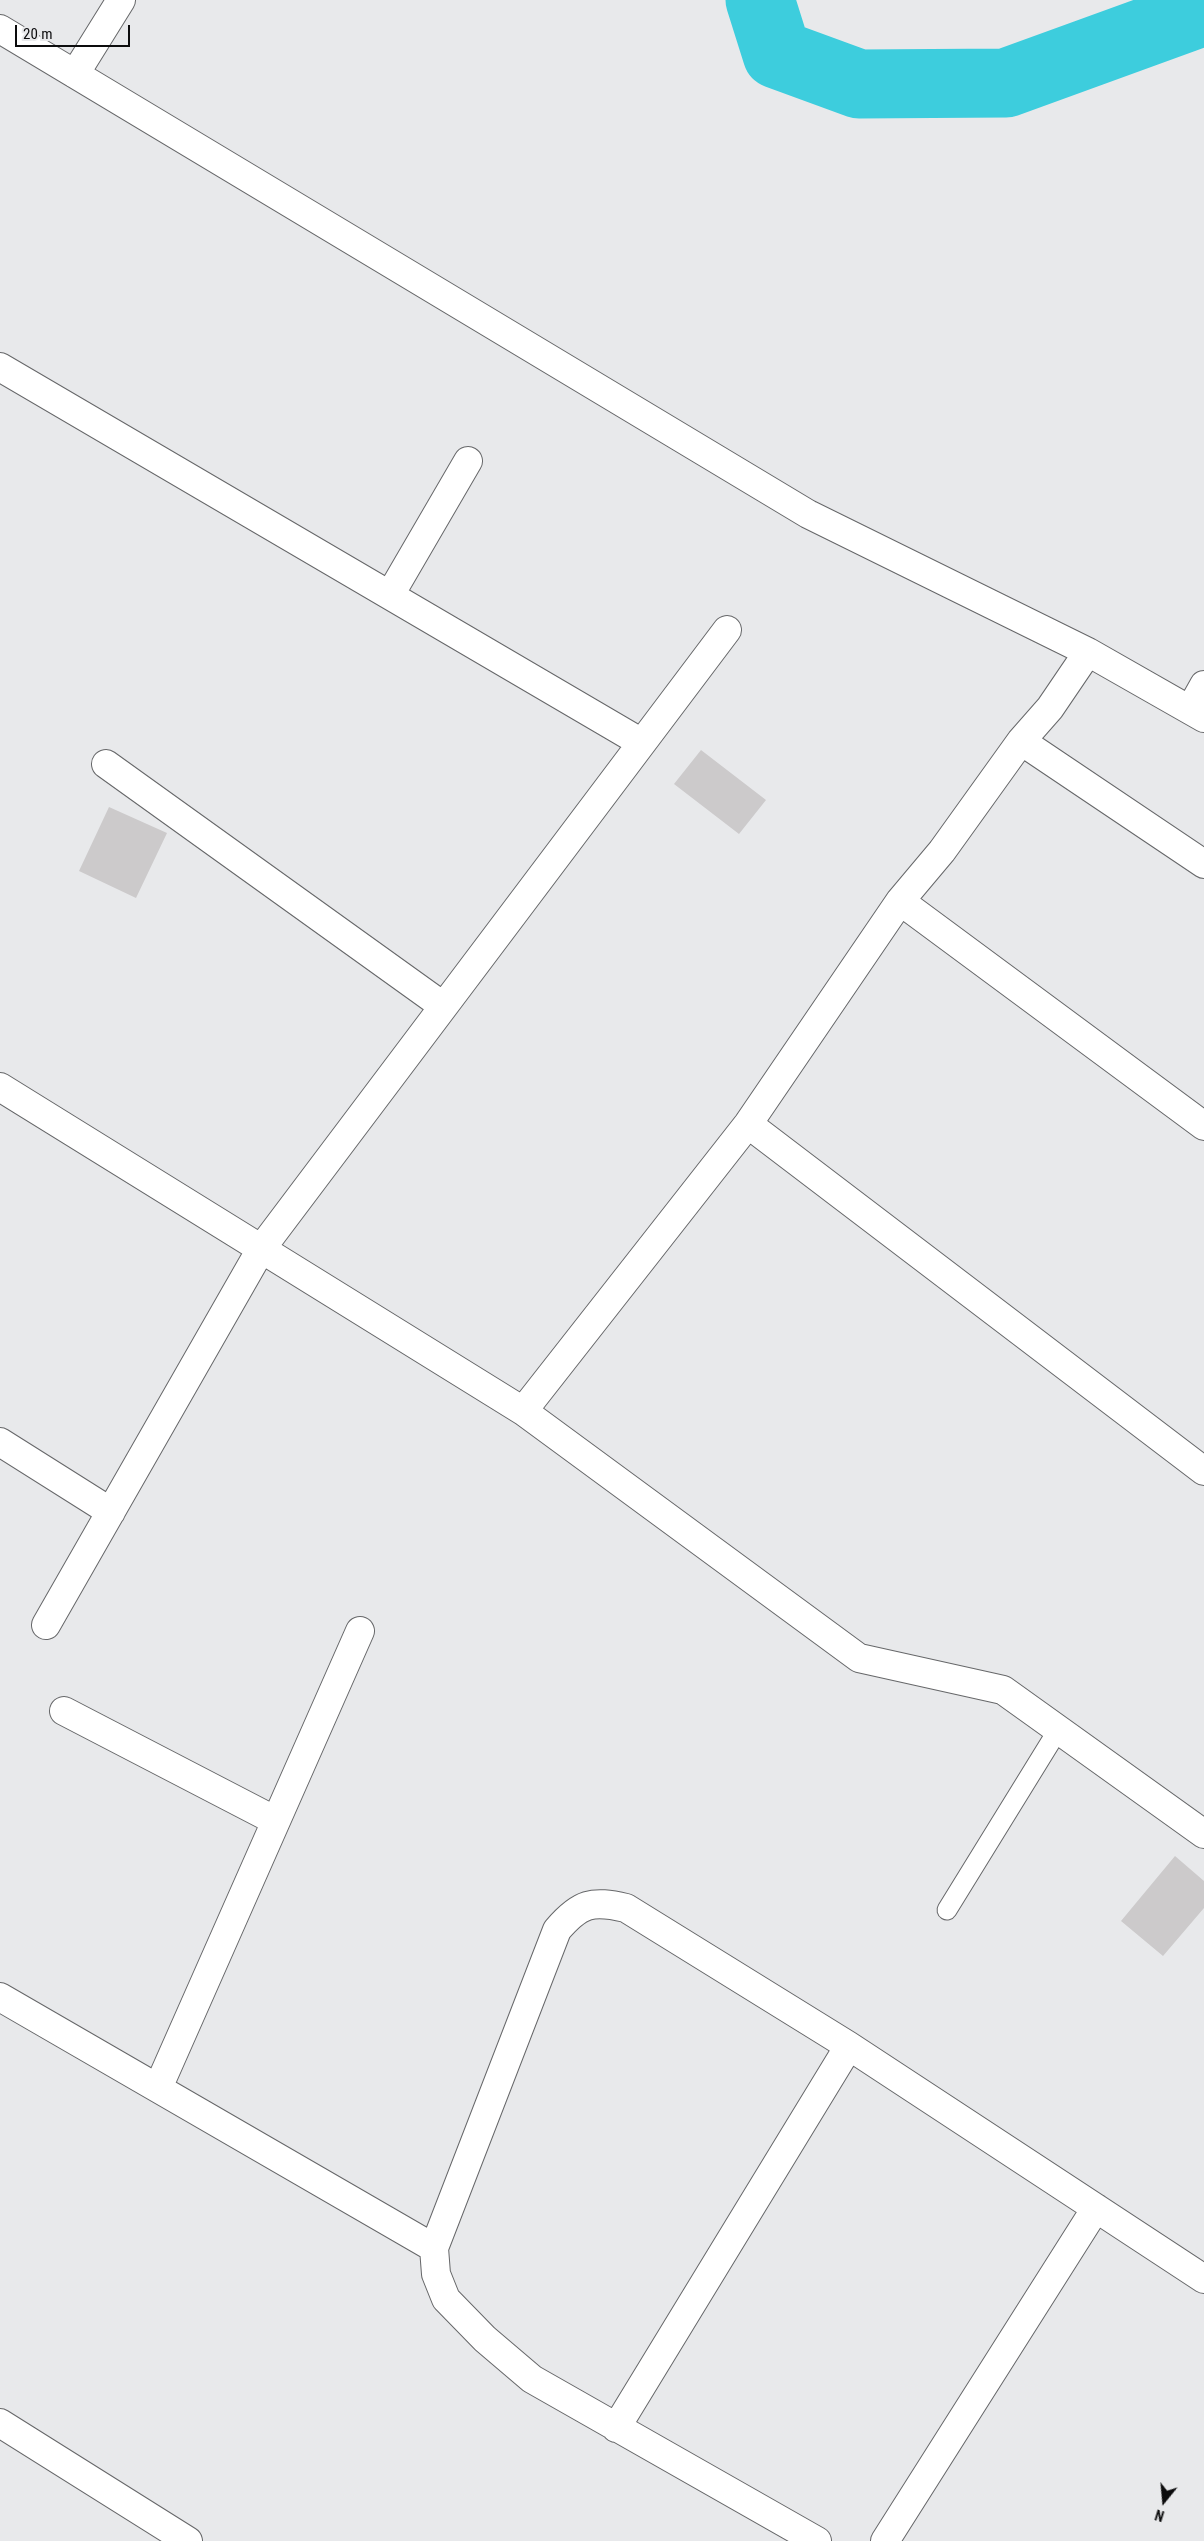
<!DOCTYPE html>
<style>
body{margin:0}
#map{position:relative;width:1204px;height:2541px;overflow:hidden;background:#e8e9eb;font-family:"Roboto Condensed",sans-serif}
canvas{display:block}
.north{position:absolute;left:1139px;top:2476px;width:50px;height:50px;-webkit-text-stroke:4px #e8e9eb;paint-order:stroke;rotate:197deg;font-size:14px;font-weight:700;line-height:20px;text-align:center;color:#0c0c0d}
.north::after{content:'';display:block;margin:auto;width:18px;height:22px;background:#0c0c0d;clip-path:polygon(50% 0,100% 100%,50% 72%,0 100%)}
.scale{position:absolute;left:15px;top:25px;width:115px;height:22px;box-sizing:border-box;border:2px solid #0c0c0d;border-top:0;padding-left:6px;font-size:15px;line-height:18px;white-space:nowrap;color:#0c0c0d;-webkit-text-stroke:4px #e8e9eb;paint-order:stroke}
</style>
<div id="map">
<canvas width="1204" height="2541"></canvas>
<div class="north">N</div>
<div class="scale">20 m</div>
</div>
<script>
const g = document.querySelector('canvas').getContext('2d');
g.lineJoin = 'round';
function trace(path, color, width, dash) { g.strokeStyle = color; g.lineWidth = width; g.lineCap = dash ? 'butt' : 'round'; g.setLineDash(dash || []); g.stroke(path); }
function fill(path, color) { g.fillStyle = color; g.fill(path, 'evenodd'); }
trace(new Path2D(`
 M 760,0 L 777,54 L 859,84 L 1006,83 L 1204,11`), '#3dcddd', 69);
fill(new Path2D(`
 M 701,750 L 766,800 L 739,834 L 674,784 Z
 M 109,807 L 167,833 L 136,898 L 79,871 Z
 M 1175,1856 L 1204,1881 L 1204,1908 L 1163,1956 L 1121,1921 Z`), '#cccacb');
const lane = new Path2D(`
 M 947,1910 L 1058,1730`);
const street = new Path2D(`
 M 0,29 L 808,514 L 1088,652 L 1204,718
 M 75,74 L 121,0
 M 0,367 L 642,743
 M 390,595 L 468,461
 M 1190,710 L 1204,685
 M 1021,741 L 1204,864
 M 106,764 L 443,1006
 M 900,901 L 1204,1126
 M 0,1087 L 523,1411 L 859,1658 L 1003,1690 L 1204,1834
 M 748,1124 L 1204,1471
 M 523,1411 L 748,1124 L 900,901 L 942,851 L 1021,741 L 1050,708 L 1088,652
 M 0,1442 L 111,1512
 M 46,1625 L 261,1249 L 727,630
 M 64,1711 L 276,1821
 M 0,1997 L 434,2248
 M 158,2088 L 360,1631
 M 0,2423 L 188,2541
 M 616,2428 L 849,2046
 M 817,2541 L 532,2379 L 485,2339 L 446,2299 L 436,2274 L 434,2248 L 557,1930 C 580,1903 592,1900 626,1908 L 849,2046 L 1204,2279
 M 885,2541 L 1096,2208`);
trace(lane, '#666769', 21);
trace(street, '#666769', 30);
trace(lane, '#fff', 19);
trace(street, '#fff', 28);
</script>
